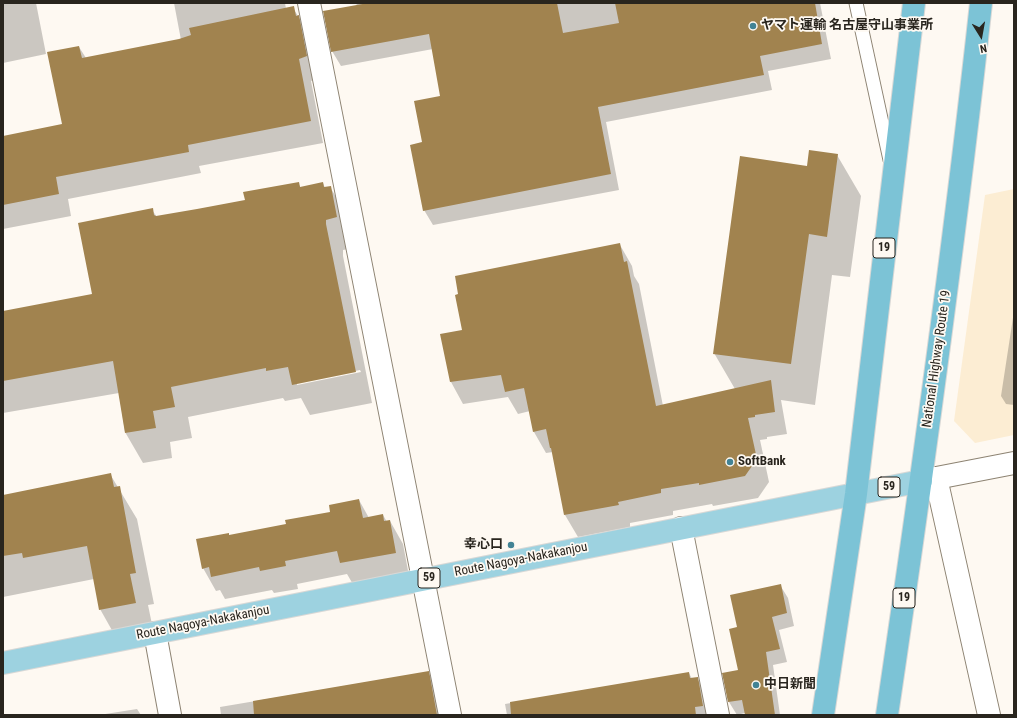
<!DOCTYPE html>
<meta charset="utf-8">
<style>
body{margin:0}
#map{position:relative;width:1017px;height:718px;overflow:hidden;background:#fef9f2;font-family:"Roboto Condensed",sans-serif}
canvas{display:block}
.frame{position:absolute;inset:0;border:4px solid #29251e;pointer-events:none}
.north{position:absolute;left:961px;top:16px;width:40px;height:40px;-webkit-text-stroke:3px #fef9f2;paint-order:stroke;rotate:169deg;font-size:11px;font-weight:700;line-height:16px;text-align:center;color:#29251e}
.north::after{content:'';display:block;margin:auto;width:14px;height:18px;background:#29251e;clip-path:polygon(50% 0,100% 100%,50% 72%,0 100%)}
</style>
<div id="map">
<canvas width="1017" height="718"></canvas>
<div class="frame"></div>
<div class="north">N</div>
</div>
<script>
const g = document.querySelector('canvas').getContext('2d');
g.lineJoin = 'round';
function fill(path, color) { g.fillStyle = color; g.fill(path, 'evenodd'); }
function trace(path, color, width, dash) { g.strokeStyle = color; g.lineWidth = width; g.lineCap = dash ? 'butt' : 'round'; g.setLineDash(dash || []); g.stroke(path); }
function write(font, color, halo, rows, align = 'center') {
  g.font = font + ' "Roboto Condensed","Noto Sans JP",sans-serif'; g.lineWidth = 3.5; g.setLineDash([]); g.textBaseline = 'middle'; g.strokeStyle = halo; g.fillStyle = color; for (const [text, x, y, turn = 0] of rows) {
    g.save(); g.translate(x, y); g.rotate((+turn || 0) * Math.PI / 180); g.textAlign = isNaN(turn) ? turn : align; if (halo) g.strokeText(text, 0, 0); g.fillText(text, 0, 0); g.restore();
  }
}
fill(new Path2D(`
 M 1014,189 L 1014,435 L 975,443 L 954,421 L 985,195 Z`), '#fcedd3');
fill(new Path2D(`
 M 3,3 L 36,3 L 46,54 L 3,63 Z
 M 174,3 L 285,3 L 286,9 L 293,8 L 306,29 L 319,78 L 311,81 L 323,143 L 199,166 L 201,173 L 68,199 L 71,216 L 3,229 L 3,137 L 63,125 L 79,47 L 86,58 L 181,40 Z
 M 356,3 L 820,3 L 831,59 L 768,71 L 772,90 L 606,122 L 619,190 L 433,225 L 424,210 L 423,143 L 441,97 L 433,49 L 341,66 L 332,51 L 357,6 Z
 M 837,155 L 861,196 L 850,277 L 832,275 L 815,405 L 781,400 L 787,434 L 767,437 L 767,439 L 760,440 L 769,482 L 758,498 L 713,506 L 712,504 L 673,511 L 673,515 L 630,523 L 630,527 L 578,537 L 565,515 L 553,452 L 546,453 L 534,432 L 530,411 L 518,414 L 508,397 L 463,404 L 451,382 L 442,335 L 463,331 L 620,245 L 632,266 L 634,276 L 639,284 L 663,406 L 735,389 L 714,353 L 808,167 Z
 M 298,183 L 301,188 L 323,183 L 325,188 L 330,187 L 348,217 L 354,248 L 343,250 L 343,256 L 372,403 L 310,415 L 301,398 L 285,401 L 283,398 L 188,417 L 192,438 L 170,442 L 172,458 L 143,463 L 125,432 L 119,393 L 3,413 L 3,312 L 93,295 L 152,210 L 157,217 L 246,201 ZM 360,370 L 361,372 L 297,385 L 297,383 Z
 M 1014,311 L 1014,405 L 1006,404 L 1001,396 Z
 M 110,474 L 137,519 L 154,604 L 148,605 L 154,634 L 118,641 L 100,609 L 94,579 L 3,597 L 3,496 Z
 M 359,500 L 369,518 L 383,515 L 387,522 L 390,521 L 403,544 L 409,576 L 354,586 L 347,574 L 297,584 L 298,589 L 274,593 L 272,590 L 225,599 L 220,590 L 216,591 L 203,568 L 228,534 L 230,536 L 287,525 L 331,513 Z
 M 780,585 L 788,598 L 794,626 L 779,630 L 787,662 L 773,665 L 780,715 L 746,715 L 745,713 L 737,715 L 729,702 L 739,671 L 738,628 Z
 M 428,672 L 441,695 L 445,715 L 221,715 L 220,707 Z
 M 689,673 L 692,679 L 697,678 L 706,694 L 711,715 L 507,715 L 505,704 Z
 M 137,709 L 141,715 L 99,715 Z`), '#0003');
fill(new Path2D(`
 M 368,3 L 557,3 L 563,33 L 619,23 L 615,3 L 815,3 L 822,44 L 760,56 L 764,75 L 598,107 L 611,174 L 423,211 L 410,145 L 422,142 L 414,101 L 440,96 L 429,34 L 331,52 L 323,11 Z
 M 294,6 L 296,16 L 299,15 L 307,56 L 299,59 L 311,121 L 188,145 L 189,152 L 56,177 L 59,194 L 3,205 L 3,136 L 62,124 L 47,52 L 79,46 L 82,58 L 179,39 L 191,35 L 189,28 Z
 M 809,150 L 838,154 L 827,237 L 809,234 L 791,364 L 713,354 L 740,156 L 807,166 Z
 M 299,182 L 300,187 L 323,182 L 324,187 L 331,186 L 337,217 L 326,220 L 326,224 L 356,372 L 292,385 L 288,367 L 266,371 L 266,368 L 171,387 L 175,407 L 153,411 L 156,428 L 125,433 L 113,361 L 3,381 L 3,311 L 92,294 L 78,223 L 153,208 L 154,215 L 156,216 L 197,209 L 245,200 L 243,192 Z
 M 620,243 L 624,262 L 627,261 L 656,406 L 771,380 L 775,412 L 755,415 L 755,417 L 748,418 L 757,459 L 745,476 L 699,485 L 699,483 L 661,489 L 661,493 L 618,502 L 619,505 L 564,515 L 551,448 L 550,448 L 546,429 L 533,432 L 524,388 L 505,392 L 501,375 L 450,382 L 440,334 L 462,330 L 455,295 L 458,294 L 455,276 Z
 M 111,473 L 114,487 L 120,486 L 136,573 L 130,574 L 136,603 L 99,610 L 87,546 L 23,558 L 22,553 L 3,556 L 3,495 Z
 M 359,499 L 363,518 L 383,514 L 384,521 L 390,520 L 396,553 L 340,563 L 337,551 L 285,561 L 286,566 L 260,571 L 259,567 L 211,577 L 209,567 L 202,569 L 196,539 L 229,533 L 229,535 L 286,524 L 285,520 L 330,512 L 329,505 Z
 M 781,584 L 787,613 L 772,617 L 780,649 L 766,652 L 775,715 L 745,715 L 742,700 L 728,702 L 722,673 L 738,670 L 729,629 L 737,627 L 730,595 Z
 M 429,671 L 437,715 L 254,715 L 253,701 Z
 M 689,672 L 690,678 L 698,677 L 703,706 L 695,707 L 696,715 L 511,715 L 510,702 Z`), '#a1834f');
const service = new Path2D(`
 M 856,3 L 890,160`);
const minor = new Path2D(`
 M 309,3 L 450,715
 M 936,478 L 989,715
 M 681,528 L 718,715
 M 155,633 L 170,715`);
const tertiary = new Path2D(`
 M 921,481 L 1014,463`);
const primary = new Path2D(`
 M 3,663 L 921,481`);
const trunk = new Path2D(`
 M 823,715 L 856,494 L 914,3
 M 887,715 C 922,478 955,241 981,3`);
trace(service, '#8d8372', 15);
trace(minor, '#8d8372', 24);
trace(tertiary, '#8d8372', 24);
trace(primary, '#d8d8d6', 24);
trace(trunk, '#d8d8d6', 24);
trace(service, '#fff', 13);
trace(minor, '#fff', 22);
trace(tertiary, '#fff', 22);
trace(primary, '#9dd2e0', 22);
trace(trunk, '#7cc3d6', 22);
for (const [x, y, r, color] of [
 [753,26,4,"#428395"],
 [730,462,4,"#428395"],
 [511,545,4,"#428395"],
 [756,685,4,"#428395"]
]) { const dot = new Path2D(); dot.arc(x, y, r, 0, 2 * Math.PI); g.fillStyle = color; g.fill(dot); trace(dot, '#fef9f2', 1.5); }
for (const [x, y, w] of [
 [884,248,22],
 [889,487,22],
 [429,578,22],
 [904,598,22]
]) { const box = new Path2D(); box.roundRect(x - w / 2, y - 10, w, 20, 3); g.fillStyle = '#fef9f2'; g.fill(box); trace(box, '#29251e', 1); }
write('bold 12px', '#29251e', null, [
 ["19",884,248],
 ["59",889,487],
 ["59",429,578],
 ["19",904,598]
]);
write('bold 13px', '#29251e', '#fef9f2', [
 ["ヤマト運輸 名古屋守山事業所",761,26],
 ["SoftBank",738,462],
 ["幸心口",503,545,"right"],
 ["中日新聞",764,685]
], 'left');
write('13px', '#29251e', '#fef9f2', [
 ["National Highway Route 19",937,359,-82],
 ["Route Nagoya-Nakakanjou",521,560,-11],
 ["Route Nagoya-Nakakanjou",203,623,-11]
]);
</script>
